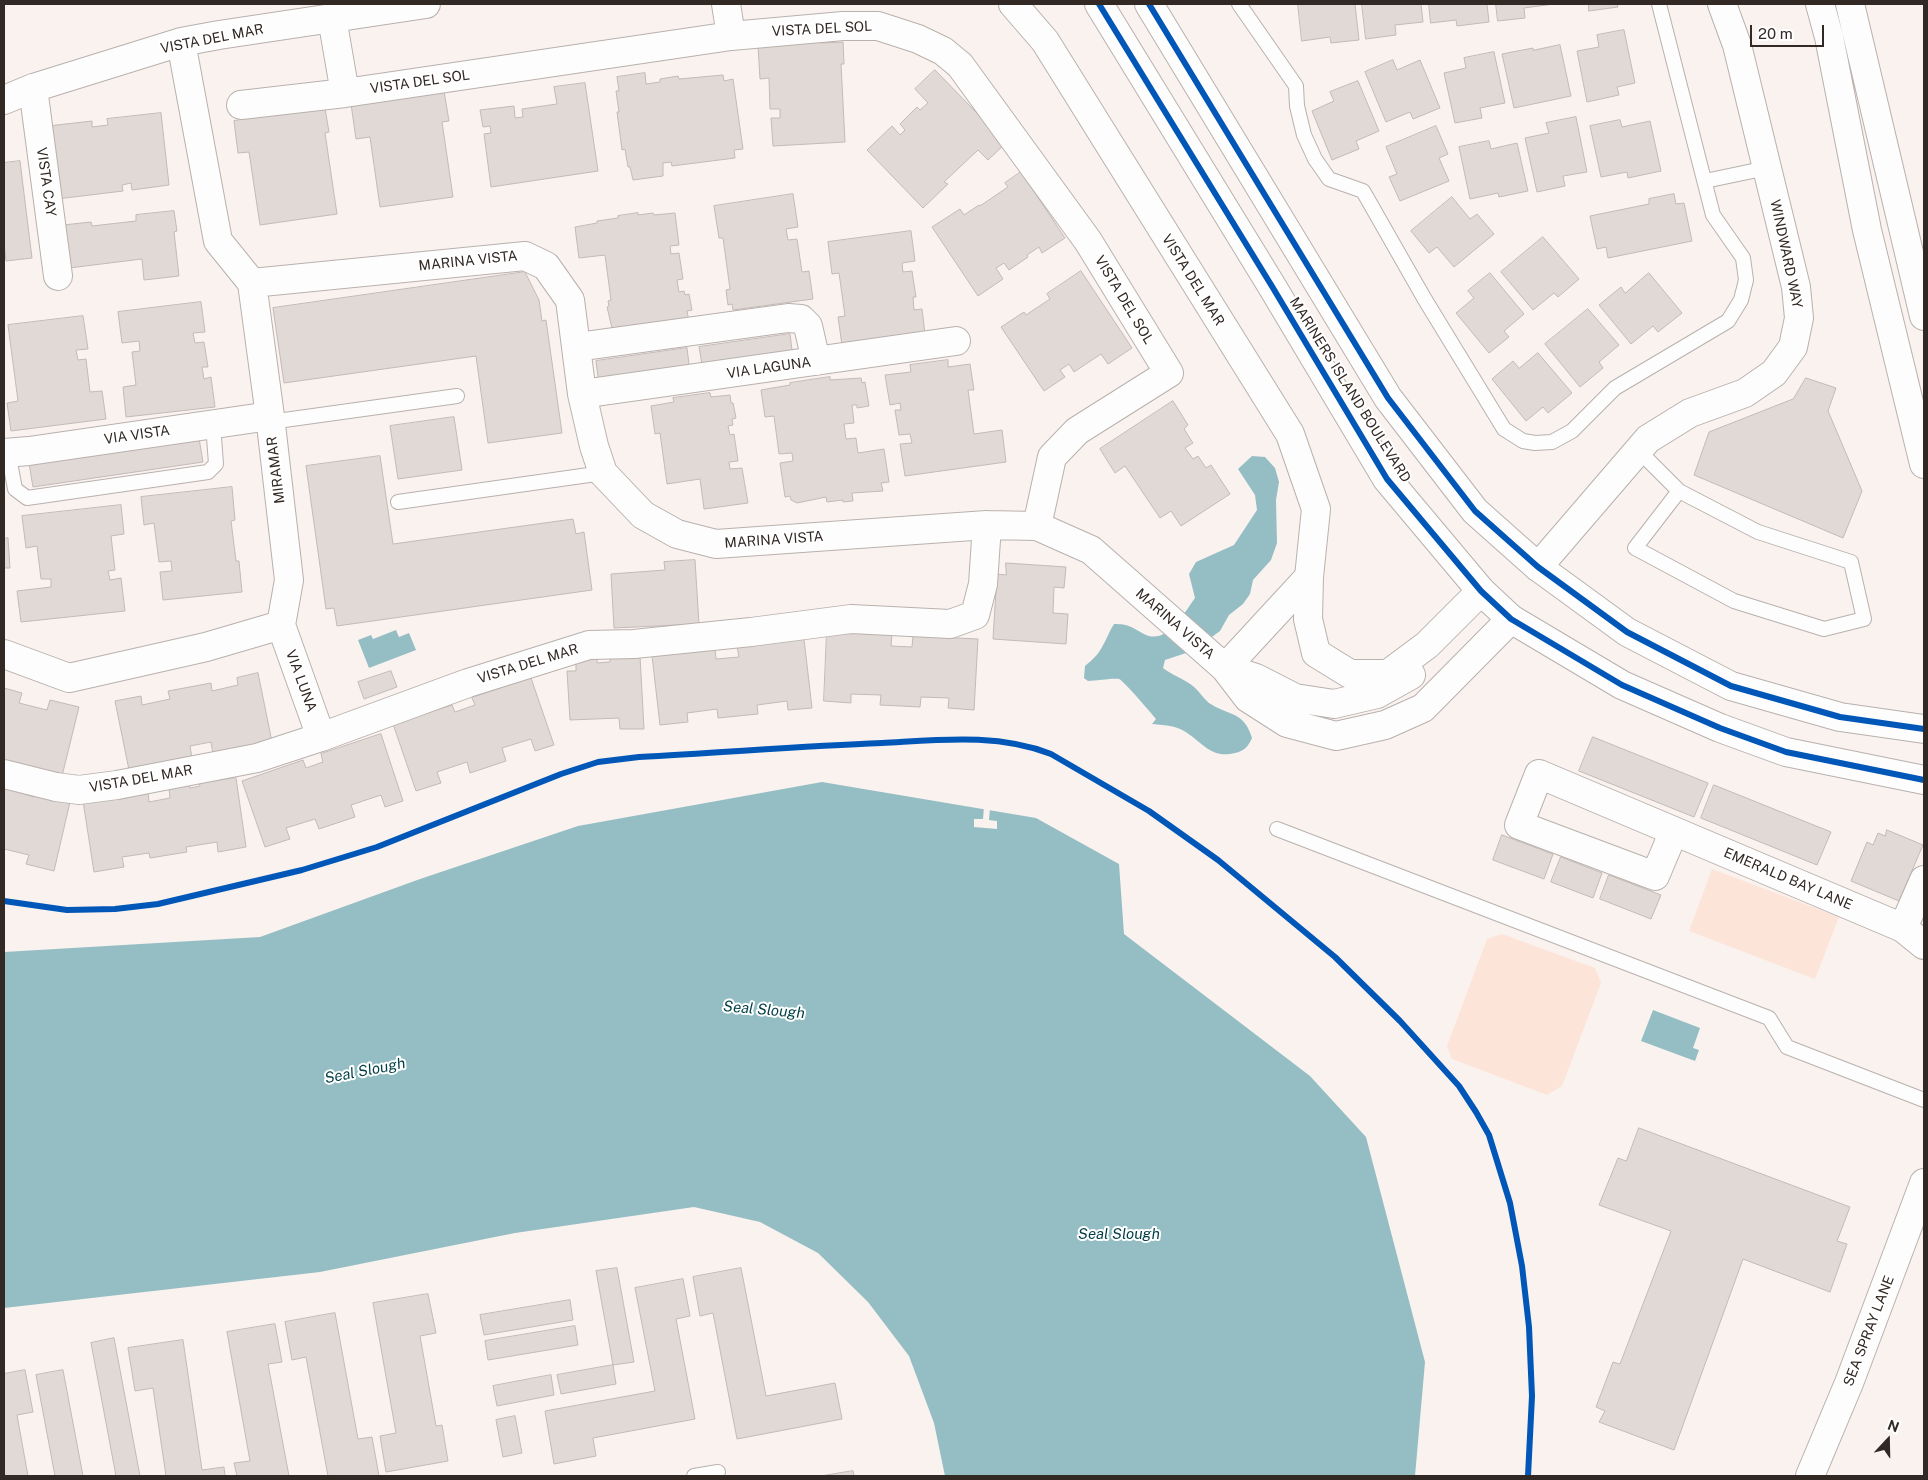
<!DOCTYPE html>
<style>
body{margin:0}
#map{position:relative;width:1928px;height:1480px;overflow:hidden;background:#faf2ef;font-family:"Public Sans",sans-serif}
canvas{display:block}
.frame{position:absolute;inset:0;border:5px solid #322925;pointer-events:none}
.north{position:absolute;left:1863px;top:1415px;width:50px;height:50px;-webkit-text-stroke:4px #fff;paint-order:stroke;rotate:21deg;font-size:14px;font-weight:700;line-height:20px;text-align:center;color:#322925}
.north::after{content:'';display:block;margin:auto;width:18px;height:22px;background:#322925;clip-path:polygon(50% 0,100% 100%,50% 72%,0 100%)}
.scale{position:absolute;left:1750px;top:25px;width:74px;height:22px;box-sizing:border-box;border:2px solid #322925;border-top:0;padding-left:6px;font-size:15px;line-height:18px;white-space:nowrap;color:#322925;-webkit-text-stroke:4px #fff;paint-order:stroke}
</style>
<div id="map">
<canvas width="1928" height="1480"></canvas>
<div class="frame"></div>
<div class="north">N</div>
<div class="scale">20 m</div>
</div>
<script>
const g = document.querySelector('canvas').getContext('2d');
g.lineJoin = 'round';
function fill(path, color) { g.fillStyle = color; g.fill(path, 'evenodd'); }
function trace(path, color, width, dash) { g.strokeStyle = color; g.lineWidth = width; g.lineCap = dash ? 'butt' : 'round'; g.setLineDash(dash || []); g.stroke(path); }
function write(font, color, halo, rows, align = 'center') {
  g.font = font + ' "Public Sans",sans-serif'; g.lineWidth = 4; g.setLineDash([]); g.textBaseline = 'middle'; g.strokeStyle = halo; g.fillStyle = color; for (const [text, x, y, turn = 0] of rows) {
    g.save(); g.translate(x, y); g.rotate((+turn || 0) * Math.PI / 180); g.textAlign = isNaN(turn) ? turn : align; if (halo) g.strokeText(text, 0, 0); g.fillText(text, 0, 0); g.restore();
  }
}
fill(new Path2D(`
 M 1712,869 L 1839,917 L 1815,979 L 1689,931 Z
 M 1502,934 L 1595,968 L 1601,983 L 1562,1086 L 1547,1095 L 1452,1059 L 1447,1046 L 1487,939 Z`), '#fce4d8');
fill(new Path2D(`
 M 1252,456 L 1265,457 L 1275,468 L 1279,482 L 1276,500 L 1277,543 L 1271,560 L 1253,580 L 1250,594 L 1243,604 L 1229,615 L 1220,631 L 1205,642 L 1186,653 L 1165,660 L 1163,668 C 1172,675 1184,679 1193,686 C 1199,691 1203,698 1209,703 C 1229,716 1244,711 1252,738 C 1248,747 1244,751 1235,753 C 1209,760 1200,738 1180,729 C 1172,725 1161,725 1152,724 L 1156,719 C 1152,714 1123,680 1119,679 C 1113,678 1096,681 1088,681 L 1084,678 L 1085,666 C 1092,660 1098,655 1102,647 C 1107,639 1109,631 1114,624 C 1129,624 1131,627 1144,634 C 1167,646 1184,613 1195,598 L 1189,574 L 1196,562 L 1234,545 L 1257,510 L 1255,495 L 1238,469 Z
 M 396,630 L 399,637 L 409,633 L 416,650 L 369,668 L 358,640 L 371,635 L 373,639 Z
 M 822,782 L 1036,818 L 1119,864 L 1124,934 L 1310,1076 L 1366,1137 L 1425,1362 L 1415,1476 L 945,1476 L 934,1423 L 909,1356 L 868,1302 L 818,1253 L 760,1222 L 694,1207 L 515,1233 L 320,1272 L 4,1308 L 4,952 L 260,937 L 420,879 L 578,826 Z
 M 1653,1010 L 1700,1028 L 1693,1048 L 1699,1050 L 1695,1061 L 1641,1041 Z`), '#94bec4');
fill(new Path2D(`
 M 984,807 L 990,808 L 989,820 L 997,821 L 997,829 L 974,827 L 974,819 L 983,819 Z`), '#faf2ef');
const building = new Path2D(`
 M 1298,4 L 1355,4 L 1359,40 L 1331,43 L 1330,37 L 1302,41 Z
 M 1362,4 L 1421,4 L 1423,22 L 1395,25 L 1396,35 L 1366,39 Z
 M 1429,4 L 1487,4 L 1489,22 L 1457,26 L 1456,20 L 1431,23 Z
 M 1496,4 L 1554,4 L 1524,8 L 1525,18 L 1498,21 Z
 M 1589,4 L 1617,4 L 1618,7 L 1589,11 Z
 M 1624,30 L 1635,83 L 1617,87 L 1619,95 L 1587,102 L 1577,51 L 1599,47 L 1597,35 Z
 M 820,37 L 821,43 L 843,42 L 844,64 L 841,64 L 845,142 L 773,146 L 771,118 L 780,118 L 780,109 L 770,109 L 769,78 L 760,79 L 758,46 Z
 M 1560,45 L 1571,96 L 1514,108 L 1502,54 L 1533,48 L 1533,50 Z
 M 1494,52 L 1505,103 L 1480,108 L 1482,118 L 1455,123 L 1444,73 L 1466,68 L 1464,58 Z
 M 1393,60 L 1397,70 L 1420,60 L 1440,108 L 1413,119 L 1410,112 L 1386,122 L 1365,72 Z
 M 935,70 L 1006,143 L 988,160 L 978,150 L 944,182 L 948,184 L 923,208 L 867,150 L 892,126 L 900,135 L 905,130 L 900,124 L 917,107 L 920,110 L 928,103 L 915,89 Z
 M 645,73 L 646,84 L 660,82 L 660,79 L 678,76 L 679,79 L 723,75 L 724,81 L 733,79 L 743,149 L 734,150 L 735,158 L 672,166 L 671,162 L 663,163 L 663,176 L 633,180 L 630,167 L 628,167 L 625,149 L 622,150 L 617,112 L 619,112 L 616,91 L 619,91 L 617,77 Z
 M 1358,81 L 1379,131 L 1356,141 L 1359,149 L 1332,160 L 1312,111 L 1334,101 L 1330,92 Z
 M 585,83 L 598,171 L 491,187 L 484,134 L 491,133 L 490,126 L 483,127 L 480,110 L 514,106 L 515,118 L 523,117 L 522,109 L 557,104 L 554,87 Z
 M 444,91 L 449,121 L 442,122 L 453,197 L 380,207 L 370,137 L 356,139 L 351,104 Z
 M 325,108 L 329,132 L 325,133 L 337,214 L 260,225 L 249,152 L 238,153 L 234,121 Z
 M 161,113 L 169,185 L 132,190 L 131,183 L 122,185 L 123,191 L 57,199 L 48,126 L 92,121 L 92,127 L 108,125 L 107,119 Z
 M 1576,117 L 1587,172 L 1563,176 L 1565,186 L 1537,192 L 1525,138 L 1549,133 L 1546,123 Z
 M 1620,120 L 1622,127 L 1650,121 L 1661,171 L 1628,178 L 1627,172 L 1601,177 L 1590,126 Z
 M 1436,126 L 1448,154 L 1439,158 L 1449,181 L 1400,201 L 1389,177 L 1397,174 L 1386,147 Z
 M 1489,141 L 1491,149 L 1517,143 L 1528,191 L 1499,197 L 1498,193 L 1470,199 L 1459,147 Z
 M 20,161 L 32,258 L 6,261 L 4,244 L 4,163 Z
 M 1021,172 L 1065,238 L 1042,253 L 1039,247 L 1027,255 L 1028,257 L 1009,270 L 1004,263 L 996,268 L 1003,279 L 978,296 L 932,227 L 960,209 L 964,215 L 979,205 L 980,206 L 1008,187 L 1005,183 Z
 M 793,194 L 798,227 L 786,229 L 788,240 L 797,239 L 802,272 L 809,271 L 813,299 L 733,310 L 732,304 L 728,305 L 726,290 L 730,289 L 723,238 L 719,238 L 714,206 Z
 M 1674,194 L 1676,204 L 1684,203 L 1692,241 L 1608,258 L 1606,247 L 1597,249 L 1590,216 L 1649,204 L 1649,199 Z
 M 1452,197 L 1470,219 L 1477,214 L 1494,234 L 1454,267 L 1437,247 L 1429,253 L 1411,231 Z
 M 174,211 L 177,231 L 174,232 L 179,276 L 144,280 L 142,259 L 69,268 L 63,225 L 91,222 L 92,226 L 136,221 L 136,215 Z
 M 638,213 L 638,215 L 653,213 L 654,215 L 675,213 L 679,245 L 670,246 L 671,254 L 679,253 L 683,279 L 677,280 L 679,292 L 684,291 L 685,295 L 689,294 L 692,310 L 687,311 L 689,321 L 634,328 L 634,325 L 612,328 L 607,307 L 609,306 L 608,301 L 611,300 L 605,255 L 579,258 L 575,227 L 597,223 L 597,221 L 618,218 L 618,216 Z
 M 911,231 L 915,261 L 902,263 L 903,272 L 912,271 L 916,297 L 913,297 L 914,310 L 922,309 L 925,334 L 842,345 L 838,317 L 845,316 L 839,273 L 832,274 L 828,242 Z
 M 1543,237 L 1579,279 L 1558,297 L 1554,293 L 1533,310 L 1501,272 Z
 M 1081,271 L 1132,348 L 1108,364 L 1101,354 L 1074,372 L 1069,364 L 1060,370 L 1065,377 L 1044,391 L 1001,327 L 1024,312 L 1026,315 L 1050,299 L 1047,294 Z
 M 525,272 L 539,300 L 542,321 L 546,320 L 562,433 L 488,443 L 476,356 L 284,383 L 273,308 Z
 M 1490,273 L 1524,314 L 1504,331 L 1509,337 L 1489,353 L 1456,313 L 1474,298 L 1468,291 Z
 M 1649,273 L 1682,313 L 1658,332 L 1653,326 L 1631,344 L 1599,305 L 1621,287 L 1625,293 Z
 M 201,302 L 205,332 L 193,333 L 195,343 L 204,342 L 208,367 L 202,367 L 204,379 L 211,377 L 215,407 L 126,417 L 123,387 L 136,385 L 132,352 L 140,351 L 139,341 L 122,343 L 118,312 Z
 M 1588,309 L 1619,345 L 1599,362 L 1603,368 L 1580,387 L 1545,344 Z
 M 83,316 L 88,349 L 76,350 L 78,360 L 86,359 L 90,392 L 102,391 L 106,419 L 11,431 L 7,403 L 18,401 L 8,325 Z
 M 790,334 L 793,358 L 703,370 L 699,347 Z
 M 687,348 L 690,372 L 599,384 L 596,361 Z
 M 1538,353 L 1572,393 L 1548,413 L 1543,407 L 1526,421 L 1492,379 L 1513,361 L 1519,368 Z
 M 948,360 L 948,367 L 970,364 L 974,390 L 968,390 L 974,434 L 1002,430 L 1006,462 L 905,476 L 900,444 L 912,443 L 910,434 L 899,435 L 895,410 L 901,410 L 900,403 L 890,405 L 885,375 L 911,372 L 910,365 Z
 M 830,377 L 830,380 L 861,378 L 862,383 L 865,382 L 869,406 L 857,408 L 857,405 L 852,405 L 854,423 L 844,424 L 846,439 L 856,438 L 858,453 L 884,449 L 889,482 L 881,483 L 883,491 L 852,493 L 853,501 L 843,502 L 843,500 L 827,502 L 826,497 L 797,503 L 791,500 L 790,496 L 785,497 L 780,463 L 793,461 L 792,453 L 779,454 L 774,416 L 765,417 L 761,390 L 790,385 L 790,383 Z
 M 1806,378 L 1836,388 L 1828,411 L 1862,491 L 1843,538 L 1694,475 L 1709,432 L 1793,399 Z
 M 710,393 L 711,397 L 730,395 L 731,403 L 733,403 L 736,418 L 732,419 L 733,425 L 728,426 L 730,435 L 734,434 L 738,461 L 729,462 L 730,469 L 742,468 L 748,503 L 704,509 L 700,479 L 667,484 L 660,433 L 655,434 L 651,406 L 674,402 L 673,398 Z
 M 1173,401 L 1188,425 L 1184,429 L 1193,443 L 1185,448 L 1193,459 L 1198,456 L 1206,468 L 1211,465 L 1230,494 L 1181,526 L 1171,511 L 1160,518 L 1125,466 L 1115,473 L 1100,449 Z
 M 454,417 L 462,470 L 398,479 L 390,426 Z
 M 199,438 L 203,462 L 33,487 L 29,463 Z
 M 380,456 L 393,544 L 573,519 L 576,534 L 584,532 L 592,590 L 337,626 L 334,608 L 326,609 L 306,466 Z
 M 232,487 L 235,520 L 231,521 L 236,561 L 239,561 L 242,592 L 163,600 L 160,572 L 172,571 L 171,561 L 159,562 L 154,523 L 144,525 L 141,497 Z
 M 121,505 L 124,534 L 111,536 L 115,570 L 108,571 L 110,580 L 121,578 L 125,611 L 21,622 L 17,591 L 51,587 L 51,579 L 41,579 L 37,546 L 26,548 L 22,516 Z
 M 8,538 L 10,568 L 4,568 L 4,539 Z
 M 695,560 L 699,624 L 614,628 L 611,574 L 665,570 L 664,562 Z
 M 1006,563 L 1066,567 L 1064,588 L 1054,587 L 1053,613 L 1068,614 L 1066,644 L 993,639 L 997,574 L 1006,575 Z
 M 827,631 L 892,634 L 891,646 L 912,647 L 913,636 L 978,639 L 974,710 L 948,708 L 949,698 L 921,697 L 920,707 L 880,705 L 881,695 L 851,694 L 851,703 L 824,701 Z
 M 804,639 L 812,708 L 788,710 L 787,701 L 757,705 L 758,714 L 718,718 L 717,709 L 687,713 L 688,722 L 660,725 L 652,656 L 715,649 L 716,659 L 739,657 L 737,646 Z
 M 640,656 L 644,729 L 620,729 L 619,718 L 570,720 L 567,671 L 576,671 L 576,659 L 597,658 L 597,663 L 610,662 L 610,657 Z
 M 391,671 L 397,687 L 364,699 L 358,682 Z
 M 258,673 L 272,742 L 213,754 L 211,742 L 190,746 L 192,758 L 129,770 L 115,701 L 141,696 L 142,705 L 170,699 L 168,691 L 211,683 L 212,691 L 238,685 L 237,678 Z
 M 531,678 L 554,745 L 535,751 L 531,739 L 502,748 L 506,761 L 470,773 L 467,762 L 437,772 L 441,783 L 416,791 L 393,724 L 452,705 L 455,712 L 475,705 L 472,698 Z
 M 4,688 L 22,693 L 19,703 L 47,710 L 50,700 L 79,707 L 62,776 L 4,761 Z
 M 381,734 L 403,801 L 385,807 L 381,795 L 351,805 L 355,817 L 319,829 L 315,819 L 286,828 L 290,839 L 265,847 L 242,781 L 303,760 L 306,768 L 323,762 L 321,754 Z
 M 1593,737 L 1708,783 L 1694,817 L 1579,771 Z
 M 236,778 L 246,847 L 218,852 L 217,842 L 186,847 L 187,852 L 150,858 L 149,853 L 122,857 L 124,867 L 94,872 L 83,801 L 120,795 L 120,799 L 130,797 L 130,794 L 148,791 L 149,802 L 170,798 L 169,788 L 189,785 L 190,788 L 200,786 L 199,783 Z
 M 1714,785 L 1831,832 L 1817,865 L 1701,818 Z
 M 5,786 L 25,791 L 24,794 L 34,797 L 35,794 L 70,802 L 54,871 L 26,864 L 29,855 L 4,849 Z
 M 1887,830 L 1923,845 L 1899,901 L 1851,881 L 1867,842 L 1873,845 L 1878,833 L 1885,836 Z
 M 1502,835 L 1553,854 L 1544,879 L 1493,860 Z
 M 1561,857 L 1602,873 L 1593,898 L 1551,882 Z
 M 1609,875 L 1661,895 L 1651,919 L 1600,899 Z
 M 1639,1128 L 1850,1207 L 1837,1241 L 1847,1244 L 1830,1292 L 1743,1259 L 1674,1450 L 1599,1422 L 1605,1411 L 1596,1407 L 1613,1362 L 1620,1364 L 1671,1231 L 1599,1205 L 1618,1158 L 1626,1161 Z
 M 617,1268 L 634,1362 L 613,1365 L 596,1271 Z
 M 741,1268 L 766,1396 L 835,1383 L 842,1419 L 737,1439 L 713,1313 L 700,1316 L 693,1277 Z
 M 683,1279 L 690,1316 L 676,1319 L 695,1419 L 593,1438 L 596,1456 L 554,1464 L 545,1411 L 655,1391 L 635,1288 Z
 M 428,1294 L 436,1333 L 420,1336 L 436,1426 L 442,1425 L 448,1461 L 386,1472 L 380,1436 L 396,1433 L 373,1303 Z
 M 570,1300 L 573,1320 L 484,1335 L 480,1315 Z
 M 335,1313 L 358,1439 L 372,1437 L 379,1476 L 328,1476 L 306,1357 L 292,1360 L 285,1322 Z
 M 275,1324 L 282,1362 L 268,1364 L 289,1476 L 237,1476 L 234,1463 L 250,1461 L 227,1332 Z
 M 575,1326 L 578,1345 L 488,1360 L 485,1341 Z
 M 114,1338 L 140,1476 L 116,1476 L 91,1343 Z
 M 183,1340 L 202,1470 L 224,1467 L 225,1476 L 166,1476 L 153,1388 L 135,1391 L 128,1348 Z
 M 613,1365 L 616,1384 L 561,1394 L 557,1375 Z
 M 25,1370 L 33,1412 L 17,1415 L 28,1476 L 4,1476 L 4,1374 Z
 M 63,1370 L 83,1476 L 55,1476 L 36,1375 Z
 M 551,1375 L 554,1395 L 497,1406 L 493,1386 Z
 M 515,1416 L 522,1453 L 503,1457 L 496,1420 Z
 M 853,1471 L 854,1476 L 821,1476 Z`);
fill(building, '#e0d9d5');
trace(building, '#c2bab7', 1);
const service = new Path2D(`
 M 1239,4 L 1296,86 L 1297,106 L 1304,135 L 1315,159 L 1329,179 L 1363,191 L 1424,298 L 1504,429 L 1523,441 L 1535,443 L 1552,442 L 1572,431 L 1615,388 L 1728,321 L 1741,300 L 1746,280 L 1743,258 L 1713,215 L 1659,4
 M 1705,181 L 1767,168
 M 270,422 L 457,396
 M 1638,450 L 1679,491 L 1758,532 L 1851,562 L 1864,619 L 1824,629 L 1734,601 L 1635,548 L 1679,491
 M 8,452 L 15,489 L 27,498 L 208,472 L 216,464 L 213,424
 M 398,502 L 603,473
 M 1277,829 L 1769,1018 L 1787,1047 L 1924,1100
 M 694,1476 L 718,1472`);
const minor = new Path2D(`
 M 726,4 L 731,36
 M 1013,4 L 1045,41 L 1290,434 L 1316,509 L 1309,577 L 1308,619 L 1316,653 L 1350,674 L 1388,674 L 1427,645 L 1481,591
 M 332,18 L 345,93
 M 33,88 L 58,276
 M 4,100 L 33,88 L 181,42 L 219,35 L 426,4
 M 241,105 L 345,93 L 731,36 L 843,26 L 878,26 L 918,39 L 943,51 L 960,65 L 1088,241 L 1169,373 L 1077,431 L 1052,457 L 1037,526
 M 252,283 L 525,256 L 546,266 L 570,300 L 582,394 L 594,446 L 603,473 L 643,515 L 677,534 L 716,544 L 987,525 L 1037,526 L 1091,550 L 1225,668 L 1248,698 L 1287,723 L 1336,736 L 1385,725 L 1423,708 L 1511,619
 M 577,347 L 788,318 L 801,319 L 808,326 L 816,361
 M 582,394 L 956,341
 M 4,453 L 29,451 L 270,416
 M 1538,567 L 1648,439 L 1690,413 L 1745,393 L 1774,373 L 1793,347 L 1799,318 L 1796,287 L 1737,45 L 1722,4
 M 281,625 L 321,737
 M 4,654 L 69,678 L 206,647 L 281,625 L 289,580 L 270,416 L 252,283 L 218,241 L 181,42
 M 1225,668 L 1256,678 L 1295,698 L 1334,704 L 1377,694 L 1411,675
 M 1225,668 L 1309,577
 M 4,774 L 56,787 L 79,790 L 117,785 L 257,758 L 321,737 L 468,683 L 589,645 L 634,644 L 751,632 L 851,619 L 950,624 L 975,615 L 983,584 L 987,525
 M 1674,831 L 1655,876 L 1519,825 L 1539,774 L 1903,928 L 1924,945
 M 1903,928 L 1924,880
 M 1810,1476 L 1849,1383 L 1924,1183`);
const secondary = new Path2D(`
 M 1099,4 L 1273,288 L 1387,479 L 1481,591 L 1511,619 L 1622,685 L 1720,728 L 1786,752 L 1924,780
 M 1149,4 L 1388,398 L 1475,511 L 1538,567 L 1627,632 L 1731,686 L 1840,717 L 1924,729`);
const motorway = new Path2D(`
 M 1820,4 L 1829,37 L 1867,230 L 1924,464
 M 1850,4 L 1924,316`);
trace(service, '#b8b1ad', 16);
trace(minor, '#b8b1ad', 30);
trace(secondary, '#b8b1ad', 30);
trace(motorway, '#b8b1ad', 30);
trace(service, '#fefdfd', 14);
trace(minor, '#fefdfd', 28);
trace(secondary, '#fefdfd', 28);
trace(motorway, '#fefdfd', 28);
trace(new Path2D(`
 M 1099,4 L 1273,288 L 1387,479 L 1481,591 L 1511,619 L 1622,685 L 1720,728 L 1786,752 L 1924,780
 M 1149,4 L 1388,398 L 1475,511 L 1538,567 L 1627,632 L 1731,686 L 1840,717 L 1924,729
 M 4,901 L 67,910 L 115,909 L 158,904 L 302,870 L 377,847 L 561,774 L 598,762 L 639,757 C 720,753 801,746 882,743 C 939,740 997,733 1051,754 L 1149,811 L 1218,860 L 1335,957 L 1400,1021 L 1459,1086 L 1476,1112 L 1489,1135 L 1510,1203 L 1522,1266 L 1529,1327 L 1532,1396 L 1528,1476`), '#0057b8', 6);
write('14px', '#322925', '#fff', [
 ["VISTA DEL SOL",822,29,-3],
 ["VISTA DEL MAR",212,39,-11],
 ["VISTA DEL SOL",420,82,-8],
 ["VISTA CAY",46,182,82],
 ["WINDWARD WAY",1786,254,78],
 ["MARINA VISTA",468,261,-6],
 ["VISTA DEL MAR",1193,280,58],
 ["VISTA DEL SOL",1124,300,59],
 ["VIA LAGUNA",769,368,-8],
 ["MARINERS ISLAND BOULEVARD",1350,390,58],
 ["VIA VISTA",137,435,-8],
 ["MIRAMAR",276,470,-97],
 ["MARINA VISTA",774,540,-4],
 ["MARINA VISTA",1175,624,41],
 ["VISTA DEL MAR",528,664,-17],
 ["VIA LUNA",301,681,70],
 ["VISTA DEL MAR",141,779,-10],
 ["EMERALD BAY LANE",1788,879,23],
 ["SEA SPRAY LANE",1869,1331,-69]
]);
write('italic 15px', '#003e46', '#fff', [
 ["Seal Slough",764,1010,5],
 ["Seal Slough",365,1071,-11],
 ["Seal Slough",1119,1234]
]);
</script>
